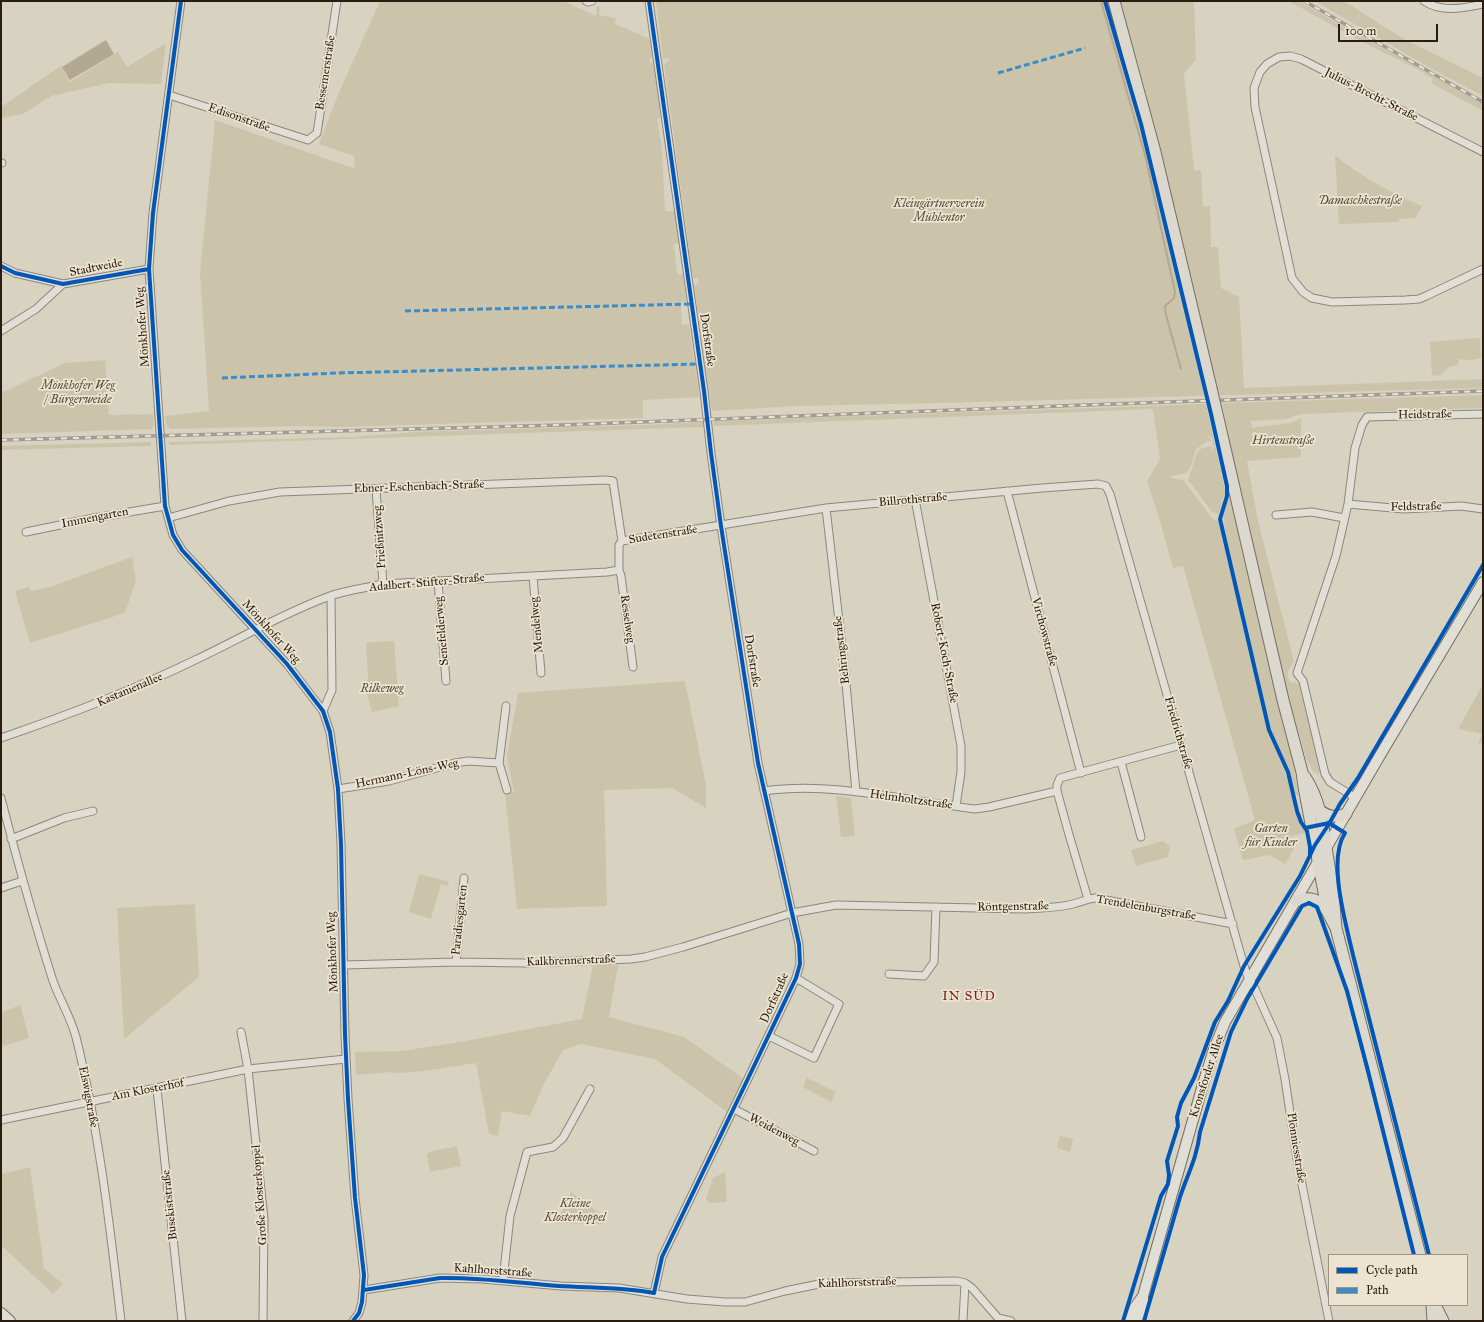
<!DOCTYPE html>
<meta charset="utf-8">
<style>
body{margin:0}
#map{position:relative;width:1484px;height:1322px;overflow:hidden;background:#d8d2c0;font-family:"IM FELL Great Primer",serif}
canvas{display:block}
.frame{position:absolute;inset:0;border:2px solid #2a1c10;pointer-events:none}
.legend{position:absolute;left:1328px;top:1254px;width:140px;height:52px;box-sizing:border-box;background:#ece4d0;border:1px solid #9e9483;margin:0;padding:5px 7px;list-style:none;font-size:12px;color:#2a1c10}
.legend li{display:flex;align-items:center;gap:8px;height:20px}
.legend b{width:20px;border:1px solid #9e9483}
.scale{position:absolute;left:1338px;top:24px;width:100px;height:18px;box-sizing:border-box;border:2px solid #2a1c10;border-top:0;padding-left:5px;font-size:12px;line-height:14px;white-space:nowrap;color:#2a1c10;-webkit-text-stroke:3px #ece4d0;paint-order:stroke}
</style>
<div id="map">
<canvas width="1484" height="1322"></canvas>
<div class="frame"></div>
<ul class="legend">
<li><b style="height:5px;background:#0057b8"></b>Cycle path</li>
<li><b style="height:5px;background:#3b8dc7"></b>Path</li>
</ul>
<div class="scale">100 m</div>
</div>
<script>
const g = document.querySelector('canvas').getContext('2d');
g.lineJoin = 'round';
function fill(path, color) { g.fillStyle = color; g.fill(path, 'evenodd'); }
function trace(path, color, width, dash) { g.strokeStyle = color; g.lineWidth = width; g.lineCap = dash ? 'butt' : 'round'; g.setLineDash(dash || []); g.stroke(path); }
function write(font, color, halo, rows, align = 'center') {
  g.font = font + ' "IM FELL Great Primer",serif'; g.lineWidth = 3.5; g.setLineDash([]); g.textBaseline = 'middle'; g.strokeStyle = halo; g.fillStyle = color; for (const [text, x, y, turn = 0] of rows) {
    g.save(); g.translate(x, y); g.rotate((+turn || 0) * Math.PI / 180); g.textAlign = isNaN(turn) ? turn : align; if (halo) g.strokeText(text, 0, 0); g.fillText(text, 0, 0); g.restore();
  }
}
fill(new Path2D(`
 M 380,1 L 563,1 L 596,16 L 597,6 L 600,7 L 599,15 L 616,18 L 615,24 L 650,39 L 653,57 L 650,58 L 650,62 L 654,65 L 661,117 L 657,118 L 662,150 L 665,211 L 675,211 L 679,243 L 674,244 L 677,274 L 683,275 L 686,300 L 685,302 L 679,303 L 680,306 L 681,306 L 682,325 L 689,324 L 695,367 L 700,397 L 643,400 L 643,418 L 337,427 L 301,426 L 170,429 L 166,424 L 165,416 L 209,411 L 200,273 L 215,120 L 353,168 L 355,165 L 354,156 L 319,144 L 337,97 Z
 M 656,1 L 1108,1 L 1143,123 L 1203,377 L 1200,378 L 1203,388 L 1217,388 L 1215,380 L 1213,380 L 1143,82 L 1120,1 L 1194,1 L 1196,60 L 1184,73 L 1194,170 L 1201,171 L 1203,206 L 1210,206 L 1211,247 L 1218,247 L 1221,288 L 1239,297 L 1244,388 L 1483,379 L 1483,388 L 941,403 L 795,406 L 712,411 L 694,286 L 699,283 L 698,278 L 693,278 L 664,64 L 669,61 L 668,58 L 663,59 Z
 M 1289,1 L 1298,1 L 1483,104 L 1483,111 L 1431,83 L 1433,79 L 1417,69 L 1353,37 Z
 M 1315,1 L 1344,1 L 1404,39 L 1483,78 L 1483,96 L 1432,69 Z
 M 166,43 L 161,84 L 109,83 L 51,96 L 23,114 L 1,118 L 1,107 L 61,66 L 70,82 L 118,52 L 127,67 Z
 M 1335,155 C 1361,177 1390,192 1422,206 L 1415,218 L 1400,219 L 1398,222 L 1339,224 Z
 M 1480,338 L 1481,358 L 1471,360 L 1459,359 L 1458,365 L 1450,366 L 1441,375 L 1432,376 L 1430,342 Z
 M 105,360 L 109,415 L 153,414 L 154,425 L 151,429 L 1,434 L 1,393 L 65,363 Z
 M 1483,395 L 1483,408 L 1301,414 L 1286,419 L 1251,421 L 1252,428 L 1291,423 L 1301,418 L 1301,457 L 1247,461 L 1258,521 L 1294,662 C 1289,669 1285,673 1290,682 L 1300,684 L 1321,772 L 1317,774 L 1316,772 L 1314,772 L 1307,760 L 1287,694 L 1224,422 L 1226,422 L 1222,403 Z
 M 1206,404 L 1225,490 L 1225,495 L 1221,501 L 1223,502 L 1219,513 L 1217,514 L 1212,512 L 1188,480 L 1197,453 L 1202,448 L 1212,446 L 1211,452 L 1214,448 L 1212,438 L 1206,435 L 1212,441 L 1206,442 L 1196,449 L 1191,466 L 1186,473 L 1170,476 L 1171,478 L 1183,480 L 1213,519 L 1219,522 L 1268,732 L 1283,766 L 1290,787 L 1294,810 L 1299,822 L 1306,833 L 1291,836 L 1294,849 L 1285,864 L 1270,855 L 1243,860 L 1234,829 L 1255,820 L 1183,566 L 1173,568 L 1160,521 L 1147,481 L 1160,459 L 1153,409 L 713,426 L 714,421 Z
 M 703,422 L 703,427 L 169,445 L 169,442 L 353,437 L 415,432 L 644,425 Z
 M 151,442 L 151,446 L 1,450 L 1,446 Z
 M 1229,489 L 1293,759 L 1298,795 L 1295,795 L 1292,780 L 1271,730 L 1229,553 L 1223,516 Z
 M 132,557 L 136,580 L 125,613 L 30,643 L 15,591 L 29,587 L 31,591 L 50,587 Z
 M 394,641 L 399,706 L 372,712 L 366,690 L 368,676 L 366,643 L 374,642 Z
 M 685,681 L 706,785 L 706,808 L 672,788 L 604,790 L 607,906 L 517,909 L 505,792 L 514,792 L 507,756 L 518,693 Z
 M 1483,684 L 1483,744 L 1478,743 L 1482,734 L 1458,729 Z
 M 836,796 L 851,798 L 855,836 L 841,837 Z
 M 1163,841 L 1170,846 L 1168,857 L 1136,866 L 1131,850 Z
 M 419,874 L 449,882 L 448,886 L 441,884 L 431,919 L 409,912 Z
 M 195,904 L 199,977 L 124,1039 L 117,908 Z
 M 593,965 L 618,965 L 609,1017 L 684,1037 L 744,1079 L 727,1112 L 655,1059 L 581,1044 L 563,1050 L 544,1084 L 530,1116 L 502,1111 L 498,1136 L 489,1134 L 476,1063 C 460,1065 402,1076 391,1072 L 356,1075 L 355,1052 L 402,1051 L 460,1042 L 582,1019 Z
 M 20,1005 L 29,1038 L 3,1046 L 1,1039 L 1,1013 Z
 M 807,1078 L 836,1092 L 831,1102 L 803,1087 Z
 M 1060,1136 L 1073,1139 L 1070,1152 L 1057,1148 Z
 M 457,1146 L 461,1166 L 430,1172 L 427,1155 L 429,1152 Z
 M 30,1167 L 44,1268 L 63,1284 L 53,1294 L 1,1245 L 1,1174 Z
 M 725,1172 L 727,1202 L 710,1203 L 706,1199 L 713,1178 Z
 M 571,1192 L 607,1219 L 603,1224 L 556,1223 Z`), '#ccc3ab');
fill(new Path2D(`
 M 106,40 L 114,54 L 70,80 L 62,67 Z`), '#b3a992');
trace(new Path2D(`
 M 1101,1 L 1145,155 L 1175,292 L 1174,298 L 1165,306 L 1166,315 L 1181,369`), '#b3a992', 2);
const street = new Path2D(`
 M 181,1 L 153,213 L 149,269 L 165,506 L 173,535 L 182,550 L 287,664 L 323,711 L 330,732 L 338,789 L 341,844 L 345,1035 L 348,1099 L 355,1198 L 364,1275 L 362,1302 L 359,1313 L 353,1321
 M 586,1 L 588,2 L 592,1
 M 649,1 L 704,391 L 711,453 L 721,526 L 758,763 L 799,944 L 800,964 L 796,978 L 744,1087 L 662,1257 L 654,1293
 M 1424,1 C 1442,13 1463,8 1483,4
 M 169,95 L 308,140 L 317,133 L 337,1
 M 1483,152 L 1336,77 L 1301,59 L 1290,56 L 1279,57 L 1267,64 L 1260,72 L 1254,88 L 1255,107 L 1292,278 L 1303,292 L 1312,298 L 1332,302 L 1405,300 L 1419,299 L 1426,296 L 1483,269
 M 1,163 L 2,163
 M 1,266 L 15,273 L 63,284 L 149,269
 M 1,331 L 36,309 L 63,284
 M 376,489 L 383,584
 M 1007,491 L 1081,773
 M 915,499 L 961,746 L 961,772 L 956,806
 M 1348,504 L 1404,509 L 1461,506 L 1483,509
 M 826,508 L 845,673 L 856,792
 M 1276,515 L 1312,512 L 1344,518
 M 168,518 L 229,501 L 280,492 L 606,480 L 613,481 L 622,541
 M 26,532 L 94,518 L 165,506
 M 619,570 L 621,576 L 633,667
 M 533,576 L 541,673
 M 438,581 L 446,681
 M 506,706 L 499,763 L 507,790
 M 323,711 L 332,690 L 331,596
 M 1,738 C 68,715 132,691 195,660 C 240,639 283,613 330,596 C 347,590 365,588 383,584 L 607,572 L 619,570 L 619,545 L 622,541 L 826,508 L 1042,488 L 1098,484 L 1106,486 L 1110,494 L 1244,966 L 1249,980 L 1254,987 L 1277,1038 L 1285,1079 L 1297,1159 L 1329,1321
 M 1121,762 L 1141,837
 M 338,789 L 389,781 L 455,763 L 468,761 L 499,763
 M 764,791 C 834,781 906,801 975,809 L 989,807 L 1057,791
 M 1,798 C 17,860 34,921 53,981 C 60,1000 71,1018 76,1037 C 99,1130 110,1227 121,1321
 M 1356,798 L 1330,782 L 1325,774 L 1303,681 L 1297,673 L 1336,556 L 1348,504 L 1355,448 L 1362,425 L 1367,417 L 1483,414
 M 11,839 L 64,818 L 93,811
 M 1,888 L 22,881
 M 1088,899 L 1068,831 L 1057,791 L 1057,785 L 1060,778 L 1181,745
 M 456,962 L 464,878
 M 344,965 L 456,962 L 525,963 L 631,959 L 645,957 L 683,947 L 792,913 L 836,905 L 1025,909 C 1041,908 1058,908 1073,904 C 1081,902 1087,899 1095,898 L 1233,924
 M 889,974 L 924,976 L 934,962 L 936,907
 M 241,1032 L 248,1069 L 264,1219 L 263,1321
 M 769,1036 L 814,1058 L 839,1004 L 796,978
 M 157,1089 L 182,1321
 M 734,1109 L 814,1151
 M 1,1120 L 248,1069 L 346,1059
 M 503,1280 L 510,1216 L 527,1152 L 553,1147 L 563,1138 L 590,1089
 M 364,1290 L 440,1278 L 482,1279 L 561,1286 L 619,1288 L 687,1299 L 725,1302 L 745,1302 L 785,1291 L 824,1283 L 957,1281 L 965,1283 L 972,1288 L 998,1318 L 1011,1321
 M 963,1321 L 965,1283`);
const secondary = new Path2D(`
 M 1,1313 L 10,1321
 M 1130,1321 L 1135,1307 L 1143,1296
 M 1140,1321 L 1143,1307 L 1143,1296 L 1204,1081 L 1214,1049 L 1225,1022 L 1379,757 L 1483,582`);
const primary = new Path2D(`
 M 1114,1 L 1155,152 L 1211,388
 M 1217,414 L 1283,700 L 1302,772 L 1304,787 L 1328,913 L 1336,928
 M 1305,777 C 1319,798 1323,823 1326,848 C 1331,875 1334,901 1336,928 L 1420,1255
 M 1319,810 C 1328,817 1336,818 1346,814
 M 1296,901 C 1309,896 1320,899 1327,911
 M 1432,1305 L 1433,1321
 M 1435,1305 L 1443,1321`);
trace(street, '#8c877c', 9);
trace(secondary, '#746e64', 12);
trace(primary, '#746e64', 13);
trace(street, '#e1ded5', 7);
trace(secondary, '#e1ded5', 10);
trace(primary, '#dcd8ce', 11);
const rail = new Path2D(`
 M 1304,1 L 1483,102
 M 1,440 L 562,425 L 1112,404 L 1483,391`);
trace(rail, '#9f9c94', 3.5);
trace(rail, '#ece4d0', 2, [6]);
const primaryBridge = new Path2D(`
 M 1211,388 L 1217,414`);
trace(primaryBridge, '#746e64', 13, []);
trace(primaryBridge, '#dcd8ce', 11);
trace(new Path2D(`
 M 998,73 L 1085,48
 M 405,311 L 691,304
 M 222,378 L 338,373 L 700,364`), '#3b8dc7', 3, [6, 3]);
trace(new Path2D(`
 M 181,1 L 153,213 L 149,269 L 165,506 L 173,535 L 182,550 L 287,664 L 323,711 L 330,732 L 338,789 L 341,844 L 345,1035 L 348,1099 L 355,1198 L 364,1275 L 362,1302 L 359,1313 L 353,1321
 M 1105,1 L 1141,124 L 1211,414 L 1227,486 L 1227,496 L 1220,519 L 1269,730 L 1288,772 L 1297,811 L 1301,822 L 1307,831 L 1310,847 L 1310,856
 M 1,266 L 15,273 L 63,284 L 149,269
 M 1305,828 L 1329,823 L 1345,833 C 1327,860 1346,924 1353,955 L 1429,1255
 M 1309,903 L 1317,907 L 1347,991 L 1367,1067 L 1414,1255
 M 364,1290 L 440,1278 C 480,1277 519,1283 559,1286 C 591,1288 623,1287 654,1293 L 662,1257 L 744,1087 L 796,978 L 800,964 L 799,944 L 758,763 L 721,526 L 711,453 L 704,391 L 649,1
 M 1123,1321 L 1161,1196 L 1168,1184 L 1169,1175 L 1167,1161 L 1178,1126 L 1177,1117 L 1181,1103 L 1194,1078 L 1215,1022 L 1228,1001 L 1244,966 L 1300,876 L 1315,845 L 1329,824 L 1340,804 L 1358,778 L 1483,565
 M 1144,1321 L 1180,1197 C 1188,1173 1197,1158 1200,1132 L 1231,1032 L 1247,999 L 1302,906 L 1309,903`), '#0057b8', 4);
write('12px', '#2a1c10', '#ece4d0', [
 ["Bessemerstraße",326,73,-81],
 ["Julius-Brecht-Straße",1371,95,27],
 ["Edisonstraße",239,118,19],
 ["Stadtweide",96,268,-11],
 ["Mönkhofer Weg",143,327,-94],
 ["Dorfstraße",707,340,82],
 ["Heidstraße",1425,415,-1],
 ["Ebner-Eschenbach-Straße",419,487,-2],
 ["Billrothstraße",913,500,-5],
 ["Feldstraße",1416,507,-1],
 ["Immengarten",95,518,-11],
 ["Sudetenstraße",663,535,-9],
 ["Prießnitzweg",380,537,-94],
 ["Adalbert-Stifter-Straße",427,583,-5],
 ["Resselweg",627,619,82],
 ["Mendelweg",537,625,-95],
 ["Senefelderweg",442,631,-95],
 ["Mönkhofer Weg",271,632,48],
 ["Virchowstraße",1044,632,75],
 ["Behringstraße",842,650,-97],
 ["Robert-Koch-Straße",944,653,79],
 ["Dorfstraße",752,661,81],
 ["Kastanienallee",130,690,-23],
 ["Friedrichstraße",1178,733,74],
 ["Hermann-Löns-Weg",407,774,-12],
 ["Helmholtzstraße",911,800,8],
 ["Röntgenstraße",1013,907,-1],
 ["Trendelenburgstraße",1146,908,10],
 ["Paradiesgarten",460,920,-84],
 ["Mönkhofer Weg",333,952,-92],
 ["Kalkbrennerstraße",571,961,-2],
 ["Dorfstraße",775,998,-66],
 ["Kronsforder Allee",1207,1076,-72],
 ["Am Klosterhof",148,1090,-11],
 ["Elswigstraße",88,1097,79],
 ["Weidenweg",774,1130,28],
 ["Plönniesstraße",1296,1148,81],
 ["Große Klosterkoppel",260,1195,-94],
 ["Busekiststraße",170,1205,-96],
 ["Kahlhorststraße",493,1271,4],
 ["Kahlhorststraße",857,1283,-2]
]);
write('italic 12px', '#584a39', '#ece4d0', [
 ["Damaschkestraße",1360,201],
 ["Kleingärtnerverein",939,204],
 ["Mühlentor",939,218],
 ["Mönkhofer Weg",78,386],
 ["/ Bürgerweide",78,400],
 ["Hirtenstraße",1283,441],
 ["Rilkeweg",382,689],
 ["Garten",1271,829],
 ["für Kinder",1271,843],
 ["Kleine",575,1204],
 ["Klosterkoppel",575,1218]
]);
g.letterSpacing = '1px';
write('13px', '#7a1f14', '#ece4d0', [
 ["IN SÜD",969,997]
]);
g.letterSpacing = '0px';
</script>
